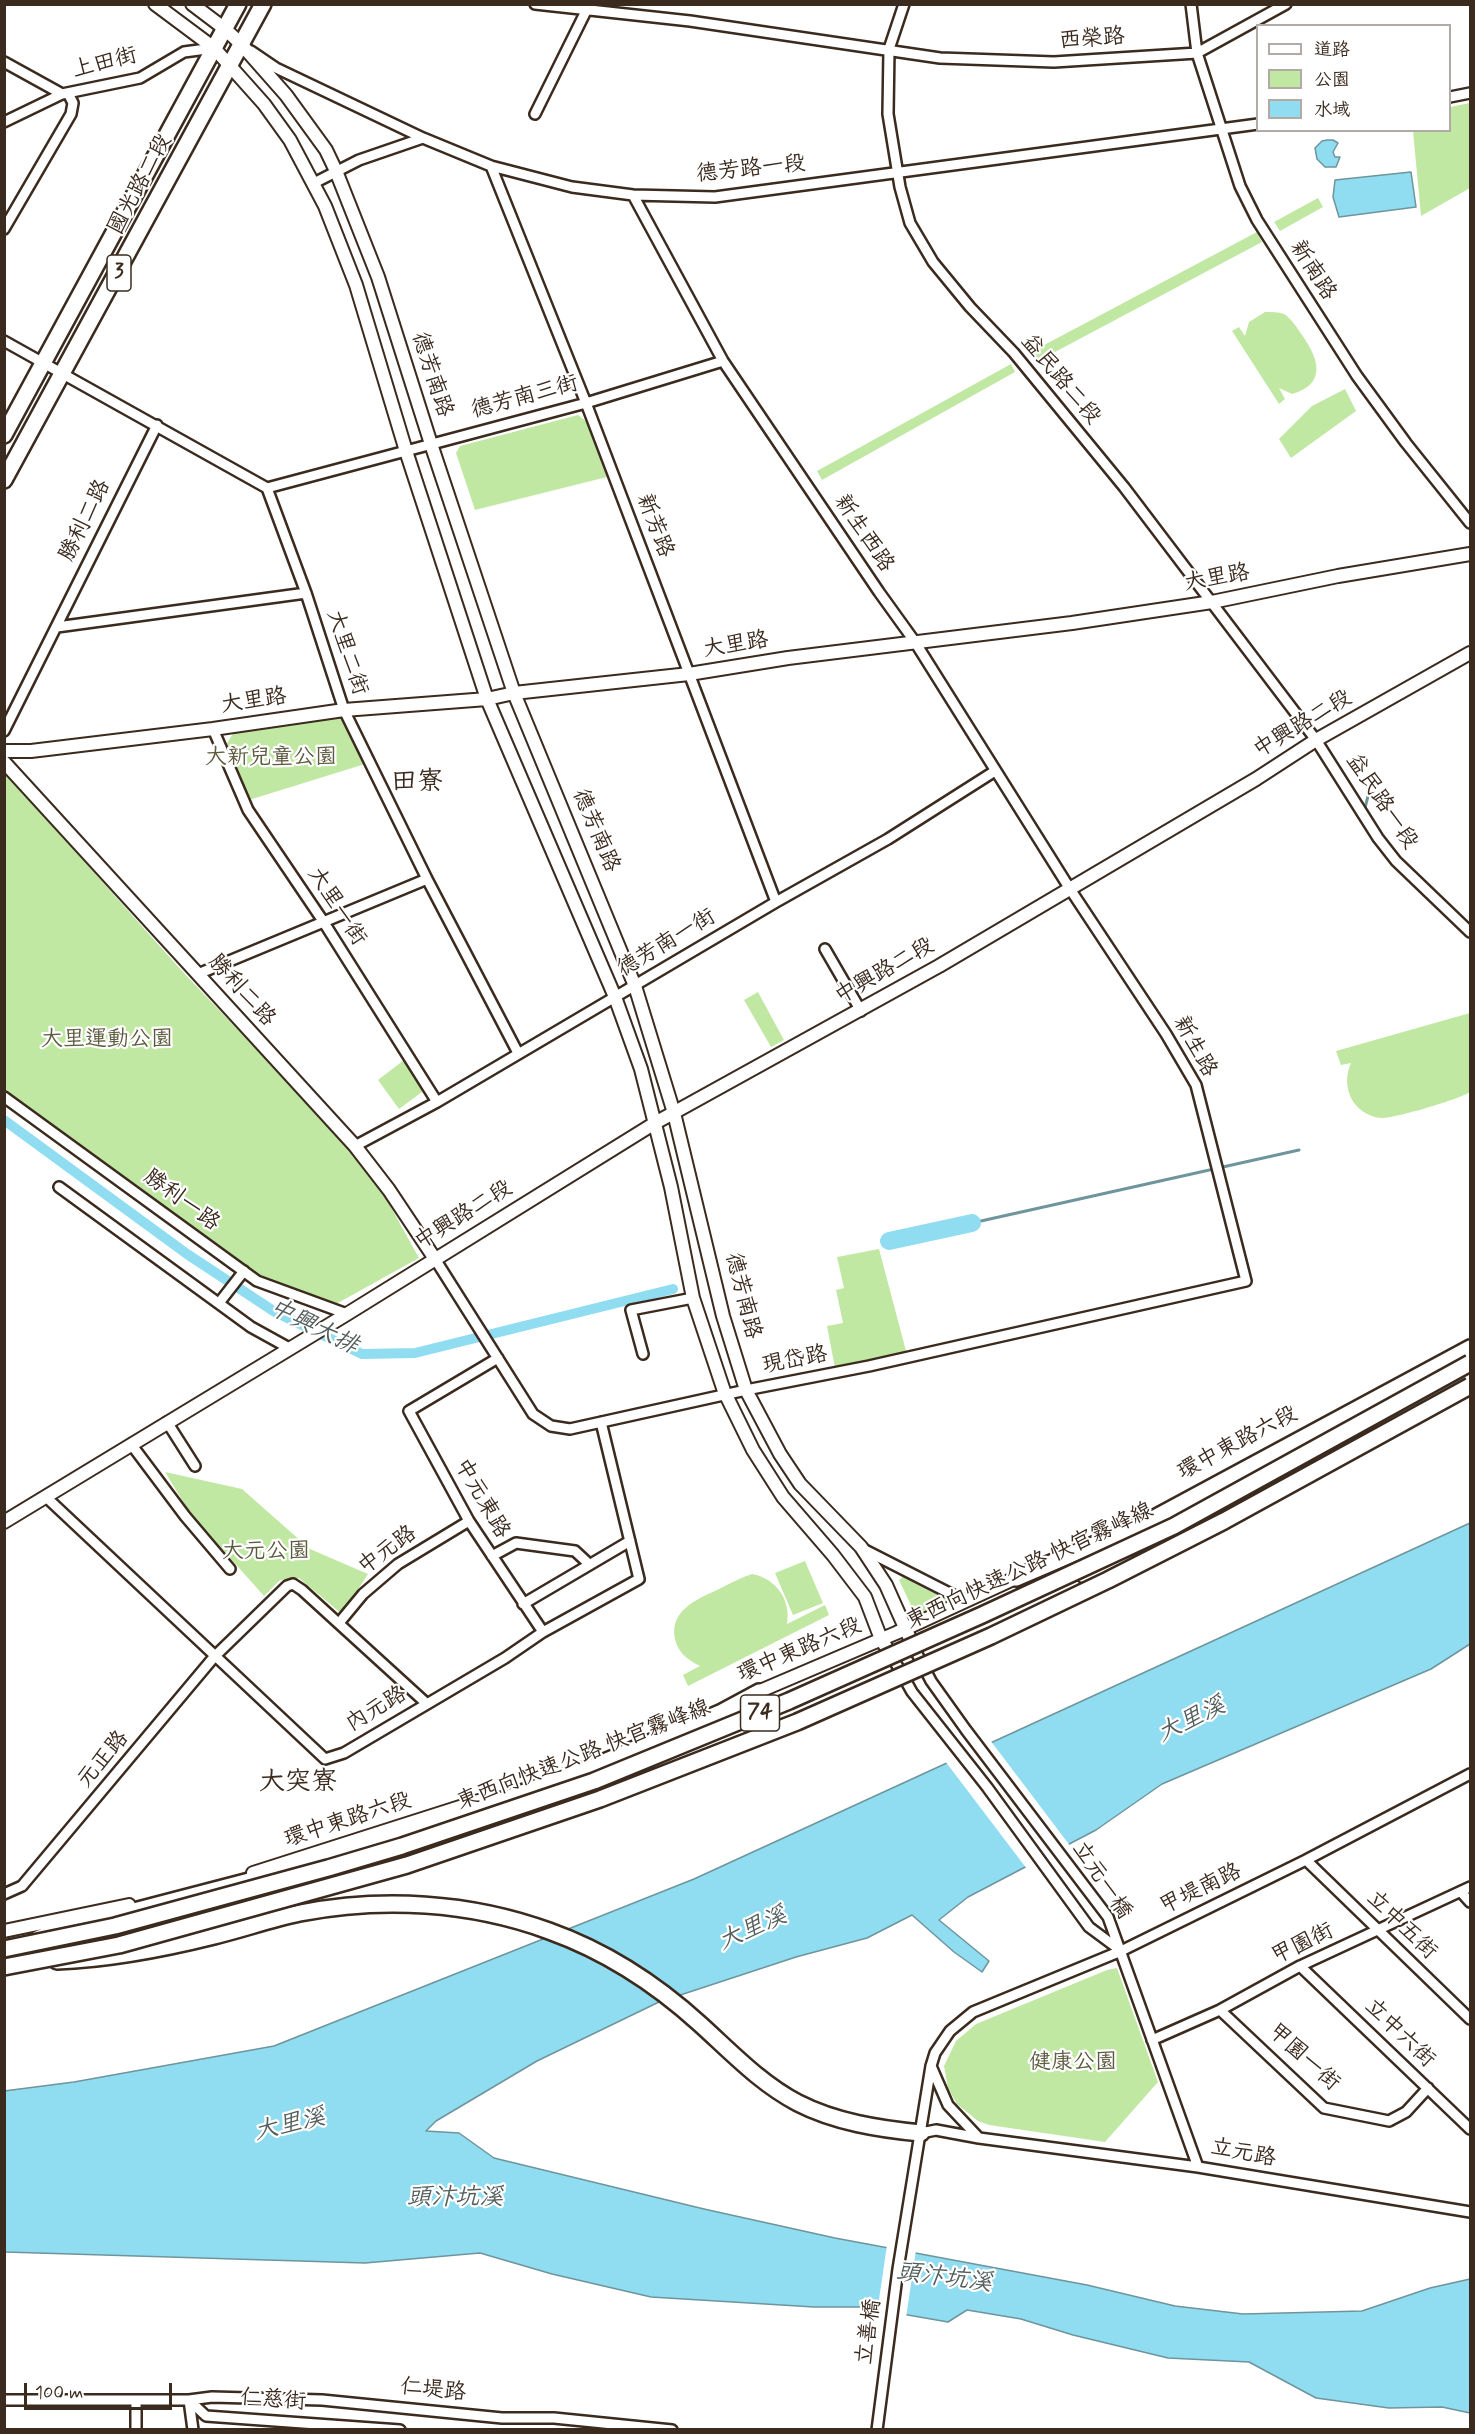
<!DOCTYPE html>
<meta charset="utf-8">
<style>
body{margin:0}
#map{position:relative;width:1475px;height:2434px;overflow:hidden;background:#fff;font-family:Mynerve,"LXGW WenKai TC",sans-serif}
canvas{display:block}
.frame{position:absolute;inset:0;border:6px solid #3b2a1e;pointer-events:none}
.legend{position:absolute;left:1256px;top:24px;width:195px;height:108px;box-sizing:border-box;background:#fff;border:2px solid #b1aaa5;margin:0;padding:8px 10px;list-style:none;font-size:18px;color:#3b2a1e}
.legend li{display:flex;align-items:center;gap:12px;height:30px}
.legend b{width:30px;border:2px solid #b1aaa5}
.scale{position:absolute;left:24px;top:2383px;width:148px;height:27px;box-sizing:border-box;border:3px solid #3b2a1e;border-top:0;padding-left:8px;font-size:18px;line-height:21px;white-space:nowrap;color:#3b2a1e;-webkit-text-stroke:4px #fff;paint-order:stroke}
</style>
<div id="map">
<canvas width="1475" height="2434"></canvas>
<div class="frame"></div>
<ul class="legend">
<li><b style="height:8px;background:#fff"></b>道路</li>
<li><b style="height:16px;background:#c1e8a3"></b>公園</li>
<li><b style="height:16px;background:#90dcf0"></b>水域</li>
</ul>
<div class="scale">100 m</div>
</div>
<script>
const g = document.querySelector('canvas').getContext('2d');
g.lineJoin = 'round';
function fill(path, color) { g.fillStyle = color; g.fill(path, 'evenodd'); }
function trace(path, color, width, dash) { g.strokeStyle = color; g.lineWidth = width; g.lineCap = dash ? 'butt' : 'round'; g.setLineDash(dash || []); g.stroke(path); }
function write(font, color, halo, rows, align = 'center') {
  g.font = font + ' Mynerve,"LXGW WenKai TC",sans-serif'; g.lineWidth = 4.5; g.setLineDash([]); g.textBaseline = 'middle'; g.strokeStyle = halo; g.fillStyle = color; for (const [text, x, y, turn = 0] of rows) {
    g.save(); g.translate(x, y); g.rotate((+turn || 0) * Math.PI / 180); g.textAlign = isNaN(turn) ? turn : align; if (halo) g.strokeText(text, 0, 0); g.fillText(text, 0, 0); g.restore();
  }
}
fill(new Path2D(`
 M 1470,103 L 1470,188 L 1421,216 L 1413,131 L 1450,130 L 1450,107 Z
 M 1318,198 L 1323,207 L 1280,231 L 1274,222 Z
 M 1257,232 L 1262,242 L 1038,361 L 1031,352 Z
 M 1265,312 C 1272,312 1278,312 1284,314 C 1292,319 1297,328 1302,335 C 1319,359 1327,384 1292,394 L 1279,388 L 1285,399 L 1279,404 L 1232,331 L 1239,327 L 1245,336 L 1249,322 Z
 M 1011,364 L 1015,372 L 822,480 L 817,471 Z
 M 1345,389 L 1356,411 L 1291,458 L 1279,439 L 1312,406 Z
 M 578,415 L 586,421 L 607,477 L 475,510 L 456,453 L 460,446 Z
 M 342,713 L 365,764 L 249,800 L 224,748 L 236,729 Z
 M 5,773 L 182,971 L 350,1148 L 383,1193 L 419,1258 L 336,1304 L 261,1277 L 5,1090 Z
 M 758,992 L 784,1040 L 771,1047 L 744,1000 Z
 M 1470,1013 L 1470,1030 L 1469,1030 L 1470,1032 L 1470,1092 C 1460,1099 1393,1119 1381,1118 C 1353,1115 1340,1087 1351,1063 L 1341,1065 L 1336,1051 Z
 M 404,1060 L 426,1089 L 399,1109 L 378,1080 Z
 M 879,1249 L 906,1351 L 835,1368 L 827,1326 L 843,1323 L 836,1290 L 844,1288 L 837,1257 Z
 M 165,1472 L 242,1489 L 310,1549 L 368,1574 L 342,1614 L 299,1578 L 280,1580 L 264,1596 L 190,1513 Z
 M 805,1561 L 823,1603 L 793,1615 L 775,1573 Z
 M 752,1574 C 777,1579 791,1600 787,1624 L 825,1605 L 829,1615 L 688,1686 L 683,1675 L 700,1666 C 688,1660 678,1653 675,1639 C 669,1611 697,1599 717,1590 C 729,1584 740,1578 752,1574 Z
 M 903,1577 L 945,1599 L 948,1601 L 916,1616 L 899,1580 Z
 M 1117,1968 L 1158,2082 L 1105,2142 L 989,2125 L 978,2121 L 957,2104 L 948,2088 L 944,2066 L 956,2041 L 976,2024 L 1107,1970 Z`), '#c1e8a3');
const water = new Path2D(`
 M 1327,140 L 1333,140 L 1338,143 L 1333,152 L 1335,157 L 1340,157 L 1336,167 L 1325,167 L 1317,159 L 1315,148 L 1322,141 Z
 M 1411,172 L 1416,207 L 1339,217 L 1333,197 L 1335,180 Z
 M 1470,1523 L 1470,1644 L 1431,1669 L 1162,1784 L 1096,1830 L 968,1897 L 939,1920 L 989,1961 L 982,1972 L 954,1952 L 912,1915 L 867,1938 L 796,1957 L 659,2002 L 537,2061 L 436,2121 L 426,2131 L 459,2133 L 494,2158 L 704,2209 L 835,2238 L 1087,2285 L 1175,2306 L 1243,2314 L 1362,2311 L 1430,2288 L 1470,2279 L 1470,2413 L 1442,2407 L 1389,2408 L 1316,2398 L 1249,2362 L 1168,2358 L 1073,2335 L 1021,2319 L 967,2310 L 948,2322 L 862,2307 L 814,2307 L 651,2297 L 552,2274 L 480,2253 L 365,2263 L 5,2252 L 4,2091 L 74,2082 L 274,2046 L 694,1879 Z`);
fill(water, '#90dcf0');
trace(water, '#6e959c', 1.5);
fill(new Path2D(`
 M 990,1740 L 1071,1847 L 1027,1869 L 945,1761 Z
 M 887,2245 L 916,2250 L 906,2318 L 877,2313 Z`), '#fff');
trace(new Path2D(`
 M 1365,808 L 1369,792
 M 972,1223 L 1299,1150`), '#6e959c', 3);
trace(new Path2D(`
 M 4,1120 L 187,1254 L 275,1312 L 362,1354 L 415,1353 L 673,1289`), '#90dcf0', 10);
trace(new Path2D(`
 M 889,1241 L 972,1223`), '#90dcf0', 18);
const minor = new Path2D(`
 M 535,4 L 690,21 L 940,58 L 1054,62 L 1197,53 L 1286,4
 M 904,4 L 889,49 L 888,114 L 900,187 L 910,223 L 933,262 L 970,307 L 1014,353 L 1124,487 L 1316,740 L 1378,838 L 1396,861 L 1470,932
 M 1191,4 L 1197,53 L 1240,186 L 1257,220 L 1357,376 L 1406,443 L 1470,523
 M 251,51 L 276,68 L 423,138 L 491,166 L 572,187 L 633,195 L 715,197 L 1258,124
 M 4,62 L 62,94
 M 1450,97 L 1470,93
 M 535,114 L 588,7
 M 4,122 L 62,94 L 140,78 L 184,52 L 214,48
 M 491,166 L 586,403 L 776,902
 M 314,183 L 359,160 L 423,138
 M 4,229 L 71,114 L 73,103 L 68,93
 M 4,341 L 267,488 L 306,593 L 344,710 L 427,879 L 518,1053
 M 267,488 L 586,403 L 723,361
 M 57,627 L 306,593
 M 213,729 L 248,810 L 323,921 L 437,1102
 M 4,731 L 157,425
 M 825,949 L 861,1011
 M 198,974 L 427,879
 M 4,1097 L 257,1281 L 347,1314
 M 355,1146 L 437,1102 L 776,902 L 888,839 L 995,771
 M 59,1187 L 251,1327 L 289,1348
 M 435,1259 L 533,1414 L 551,1426 L 570,1429 L 746,1390 L 869,1366 L 1246,1281 L 1196,1085 L 1166,1034 L 1070,889 L 915,642 L 879,592 L 723,361 L 633,195
 M 219,1303 L 244,1271
 M 643,1354 L 631,1310 L 693,1298
 M 498,1358 L 409,1411 L 469,1521 L 543,1632
 M 167,1422 L 195,1466
 M 131,1444 L 185,1516 L 230,1569
 M 46,1497 L 325,1759 L 344,1753 L 505,1658 L 543,1632 L 639,1579 L 601,1422
 M 863,1549 L 965,1601
 M 492,1556 L 516,1543 L 575,1551 L 589,1564
 M 523,1604 L 630,1541
 M 339,1623 L 363,1594 L 398,1564 L 469,1521
 M 915,1650 L 931,1681 L 966,1730 L 1108,1917 L 1198,2167
 M 894,1660 L 912,1692 L 987,1787 L 1089,1927 L 1120,1950
 M 1306,1860 L 1470,2019
 M 1461,1892 L 1470,1902
 M 4,1894 L 22,1886 L 214,1657 L 287,1586 L 293,1584 L 302,1590 L 426,1703
 M 1300,1966 L 1470,2129
 M 1220,2010 L 1324,2108 L 1389,2121 L 1406,2112 L 1428,2088
 M 1152,2040 L 1220,2010 L 1300,1966 L 1470,1887
 M 931,2066 L 948,2105 L 979,2138
 M 921,2133 L 936,2130 L 979,2138 L 1198,2167 L 1470,2212
 M 4,2400 L 189,2400 L 212,2397 L 322,2400 L 502,2418 L 554,2418 L 672,2430
 M 136,2400 L 136,2430
 M 189,2400 L 206,2416 L 400,2430
 M 189,2400 L 193,2430
 M 877,2430 L 898,2269 L 931,2066 L 935,2053 L 950,2031 L 973,2012 L 1121,1951 L 1306,1860 L 1470,1774`);
const tertiary = new Path2D(`
 M 155,4 L 214,48 L 264,104 L 290,140 L 325,206 L 356,285 L 406,451 L 487,699 L 615,997 L 641,1069 L 671,1187 L 693,1298 L 724,1391 L 753,1450 L 783,1497 L 833,1555 L 865,1597 L 881,1639 L 894,1660
 M 192,4 L 225,29 L 241,44 L 286,95 L 326,150 L 336,171 L 378,277 L 431,444 L 514,693 L 635,986 L 674,1113 L 723,1316 L 746,1390 L 780,1454 L 800,1484 L 861,1547 L 886,1585 L 915,1650
 M 4,751 L 31,751 L 213,729 L 344,710 L 487,699 L 514,693 L 689,674 L 788,658 L 1072,623 L 1212,602 L 1338,576 L 1470,554
 M 4,762 L 355,1146 L 389,1190 L 435,1259
 M 1202,1519 L 1470,1372
 M 4,1522 L 347,1314 L 655,1123 L 939,966 L 1256,779 L 1316,740 L 1470,653
 M 1083,1576 L 1147,1548 L 1181,1530
 M 753,1694 L 896,1633 L 1022,1575
 M 253,1873 L 488,1798
 M 4,1931 L 129,1905
 M 4,1959 C 154,1928 302,1890 446,1839`);
const primary = new Path2D(`
 M 4,435 L 238,4
 M 4,480 L 263,4`);
const trunk = new Path2D(`
 M 1016,1578 L 1145,1523 L 1470,1348
 M 37,1939 L 64,1927 L 115,1916 L 326,1861 L 402,1837 L 590,1768 L 720,1713 L 759,1692
 M 57,1961 C 110,1959 162,1949 214,1936 C 243,1929 271,1919 300,1913 C 382,1897 470,1902 549,1931 C 605,1951 656,1984 700,2024 C 731,2052 761,2084 798,2103 C 835,2122 879,2129 921,2133`);
trace(minor, '#3b2a1e', 14);
trace(tertiary, '#3b2a1e', 16);
trace(primary, '#3b2a1e', 20);
trace(trunk, '#3b2a1e', 20);
trace(minor, '#fff', 9);
trace(tertiary, '#fff', 12);
trace(primary, '#fff', 15);
trace(trunk, '#fff', 15);
const trunkBridge = new Path2D(`
 M 4,1949 L 115,1926 L 328,1868 L 402,1846 L 594,1781 L 789,1701 L 982,1615 L 1174,1526 L 1470,1363
 M 4,1967 L 119,1945 L 407,1865 L 600,1799 L 797,1722 L 991,1636 L 1108,1580 L 1224,1521 L 1470,1386`);
trace(trunkBridge, '#3b2a1e', 20, []);
trace(trunkBridge, '#fff', 15);
for (const [x, y, w] of [
 [119,273,24],
 [760,1713,39]
]) { const box = new Path2D(); box.roundRect(x - w / 2, y - 18, w, 36, 4.5); g.fillStyle = '#fff'; g.fill(box); trace(box, '#3b2a1e', 1.5); }
write('bold 21px', '#3b2a1e', null, [
 ["3",119,273],
 ["74",760,1713]
]);
write('22px', '#3b2a1e', '#fff', [
 ["西榮路",1092,40,-4],
 ["上田街",105,64,-14],
 ["德芳路一段",751,170,-6],
 ["國光路二段",141,185,-62],
 ["新南路",1312,271,57],
 ["德芳南路",431,375,72],
 ["益民路二段",1060,380,50],
 ["德芳南三街",525,398,-15],
 ["勝利二路",86,521,-64],
 ["新芳路",654,526,69],
 ["新生西路",863,534,56],
 ["大里路",1217,579,-10],
 ["大里路",736,646,-9],
 ["大里二街",346,653,72],
 ["大里路",254,702,-8],
 ["中興路二段",1303,725,-31],
 ["益民路一段",1381,802,56],
 ["德芳南路",595,831,67],
 ["大里一街",336,907,57],
 ["德芳南一街",667,944,-31],
 ["中興路二段",885,972,-30],
 ["勝利二路",241,991,48],
 ["新生路",1194,1047,61],
 ["勝利一路",181,1201,36],
 ["中興路二段",464,1216,-32],
 ["德芳南路",742,1296,76],
 ["現岱路",795,1361,-11],
 ["環中東路六段",1238,1444,-28],
 ["中元東路",481,1499,60],
 ["中元路",388,1551,-36],
 ["東西向快速公路 快官霧峰線",1030,1567,-25],
 ["環中東路六段",800,1651,-23],
 ["內元路",377,1710,-31],
 ["東西向快速公路 快官霧峰線",584,1756,-21],
 ["元正路",104,1760,-50],
 ["環中東路六段",348,1821,-18],
 ["立元一橋",1101,1881,56],
 ["甲堤南路",1201,1890,-26],
 ["立中五街",1401,1926,44],
 ["甲園街",1303,1945,-26],
 ["立中六街",1399,2034,44],
 ["甲園一街",1303,2058,42],
 ["立元路",1243,2154,11],
 ["立善橋",870,2332,-82],
 ["仁堤路",433,2391,6],
 ["仁慈街",273,2401,4]
]);
write('22px', '#5c5a3f', '#fff', [
 ["大新兒童公園",271,758],
 ["大里運動公園",107,1040],
 ["大元公園",266,1552],
 ["健康公園",1073,2063]
]);
write('italic 24px', '#545f5d', '#fff', [
 ["中興大排",313,1328,26],
 ["大里溪",1192,1721,-26],
 ["大里溪",753,1930,-24],
 ["大里溪",290,2126,-13],
 ["頭汴坑溪",455,2199],
 ["頭汴坑溪",944,2279,7]
]);
write('26px', '#3b2a1e', '#fff', [
 ["田寮",417,784],
 ["大突寮",298,1784]
]);
</script>
